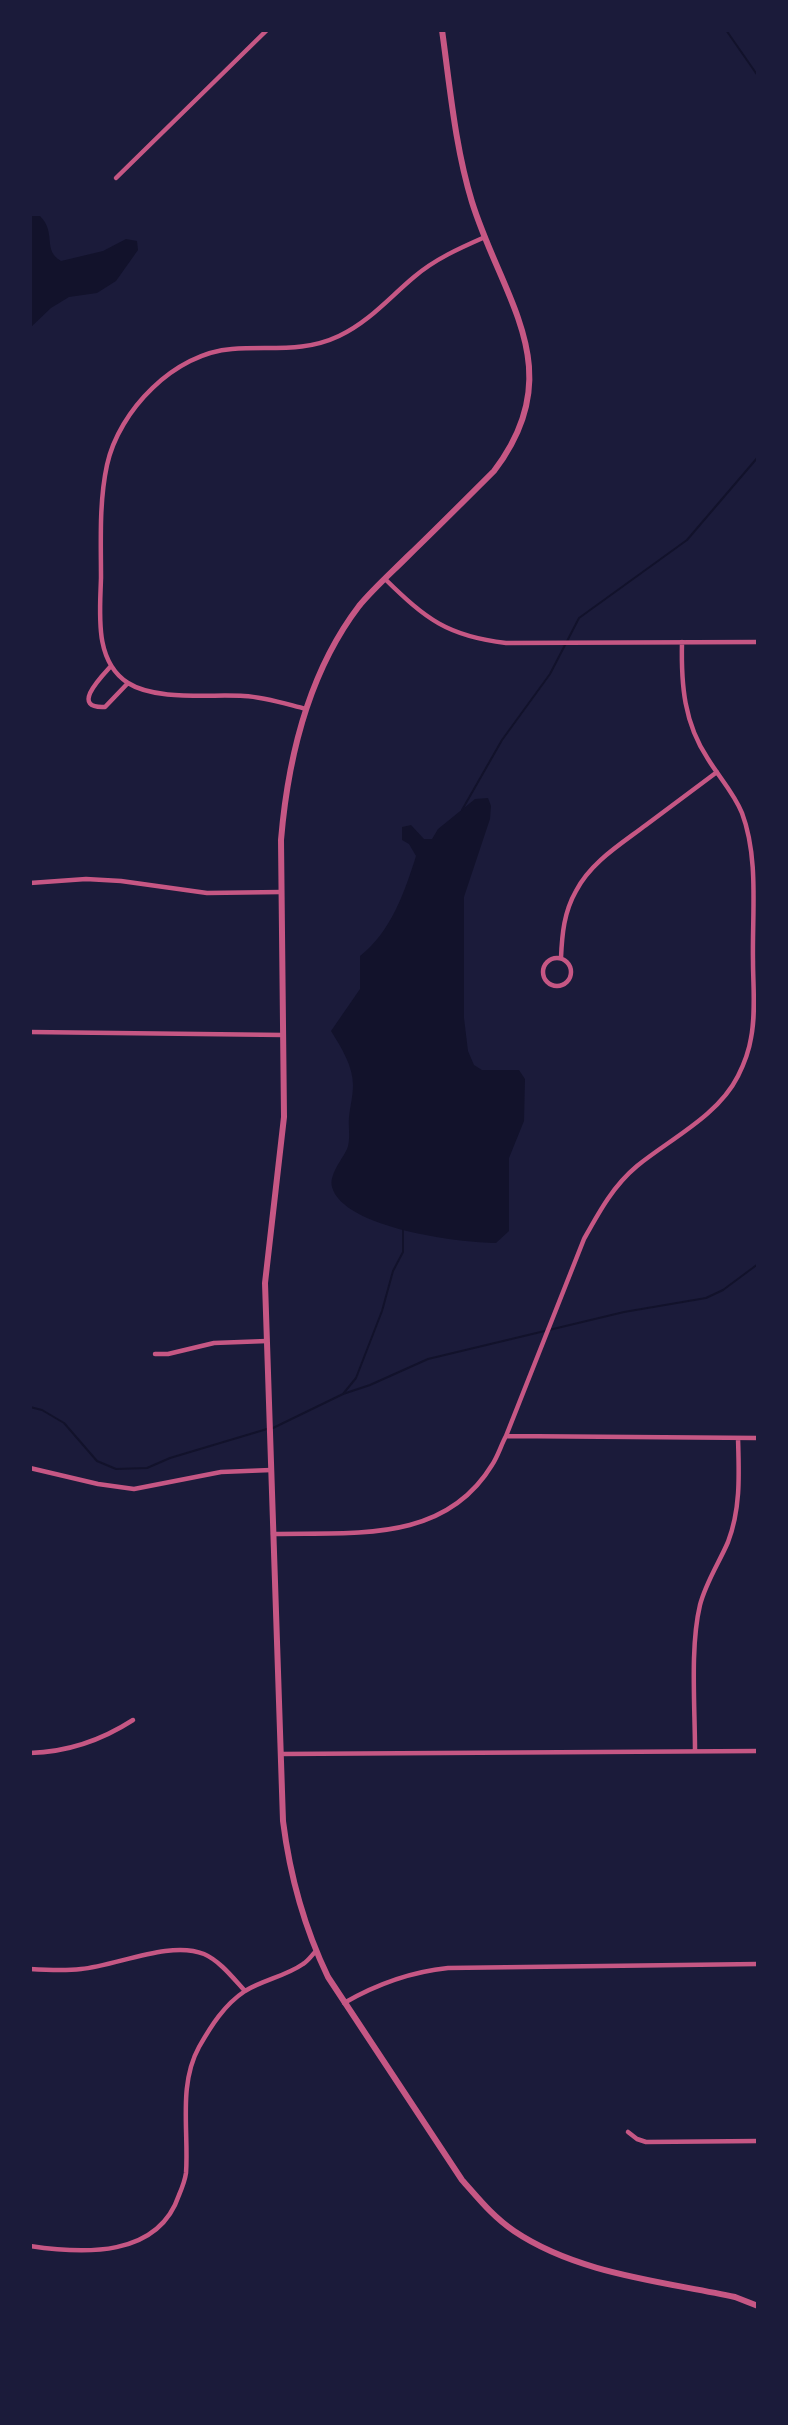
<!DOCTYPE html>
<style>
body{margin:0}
#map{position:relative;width:788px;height:2425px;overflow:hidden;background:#1b1b3a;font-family:Ubuntu,sans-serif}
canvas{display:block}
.frame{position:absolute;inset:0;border:32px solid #1b1b3a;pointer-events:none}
</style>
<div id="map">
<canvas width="788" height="2425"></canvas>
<div class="frame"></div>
</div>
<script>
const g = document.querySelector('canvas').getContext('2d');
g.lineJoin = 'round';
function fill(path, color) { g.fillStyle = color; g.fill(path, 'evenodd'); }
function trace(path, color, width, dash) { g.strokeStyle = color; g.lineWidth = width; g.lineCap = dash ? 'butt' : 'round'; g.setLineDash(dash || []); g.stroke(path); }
fill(new Path2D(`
 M 30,216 L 40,216 C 57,233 42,250 61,261 L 103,251 L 126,239 L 137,241 L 138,250 L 116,281 L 97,293 L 69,297 L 51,308 L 30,328 Z
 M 488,798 L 491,806 L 490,819 L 464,897 L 464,1018 L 468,1051 L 474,1065 L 482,1070 L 519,1070 L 525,1079 L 524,1121 L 509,1158 L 509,1231 L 496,1243 C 460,1243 343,1228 332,1187 C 329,1174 342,1160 347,1149 C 351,1140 348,1127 349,1117 C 350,1107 353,1096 353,1085 C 353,1066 341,1047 331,1031 L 360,989 L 360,956 C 391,932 405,891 416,856 L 409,844 L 402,840 L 402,827 L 411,825 L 424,839 L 432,839 L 438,829 L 475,799 Z`), '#12122b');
trace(new Path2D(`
 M 726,30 L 758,76
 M 462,810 L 502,740 L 550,674 L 579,618 L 687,540 L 758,457
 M 343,1394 L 356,1378 L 382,1311 L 393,1271 L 403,1252 L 403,1230
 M 30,1407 L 42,1410 L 64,1423 L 97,1461 L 116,1469 L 147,1468 L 170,1458 L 267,1429
 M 273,1428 L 343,1394 L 370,1385 L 428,1359 L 624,1312 L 706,1298 L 723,1290 L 758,1264`), '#12122b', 2);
trace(new Path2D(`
 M 116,178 L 267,30
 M 385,579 C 426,619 447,636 506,643 L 758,642
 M 111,666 C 102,676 69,709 105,707 L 128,683
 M 306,709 C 286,704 265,697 244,696 C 211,694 156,701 128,683 C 94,661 100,614 101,578 C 101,541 99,502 107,465 C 119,410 175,353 232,349 C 270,346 303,353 339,336 C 369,322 390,297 414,277 C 435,259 460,248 485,237
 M 30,883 L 86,879 L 121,881 L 207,893 L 281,892
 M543 972a14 14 0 1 1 28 0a14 14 0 1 1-28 0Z
 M 561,958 C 562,934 564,912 576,891 C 591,862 621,844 646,825 C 670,807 693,790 717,772
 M 30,1032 L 283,1035
 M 155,1354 L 168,1354 L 214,1343 L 267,1341
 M 506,1436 L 758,1438
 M 30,1468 L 98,1484 L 134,1489 L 221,1472 L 271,1470
 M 273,1534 C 353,1532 444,1544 492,1465 C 498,1456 501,1445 506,1436 L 584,1239 C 599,1212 613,1186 637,1166 C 670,1139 718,1116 738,1076 C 744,1064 749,1051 751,1038 C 756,1013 753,986 753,961 C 752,913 759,858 742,813 C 734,793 719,777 708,759 C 684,723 681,685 682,642
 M 695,1751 C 695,1706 690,1647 700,1605 C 706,1582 719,1563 728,1542 C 741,1508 739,1473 738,1438
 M 30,1753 C 67,1752 102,1740 133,1720
 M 281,1754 L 758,1751
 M 30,1969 C 47,1970 64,1971 81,1969 C 116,1966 170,1940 204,1954 C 220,1961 233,1978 245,1991
 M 344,2003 C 377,1984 409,1972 448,1968 L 758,1964
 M 628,2132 L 637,2139 L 646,2142 L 758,2141
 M 30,2246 C 83,2254 158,2258 179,2195 C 182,2188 185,2180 186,2173 C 189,2132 178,2085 199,2047 C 211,2026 224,2005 245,1991 C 263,1980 286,1976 303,1964 C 308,1961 312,1955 316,1951`), '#c65784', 4.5);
trace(new Path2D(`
 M 442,30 C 450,87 455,147 472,202 C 503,301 571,370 494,471 C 465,500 436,529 407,557 C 391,573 373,589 359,606 C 308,673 288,757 281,840 L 284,1117 L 265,1283 L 283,1821 C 290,1877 304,1927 328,1977 L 462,2180 C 478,2198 493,2217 514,2231 C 578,2274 661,2281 735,2297 L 758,2306`), '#c65784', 6);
</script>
